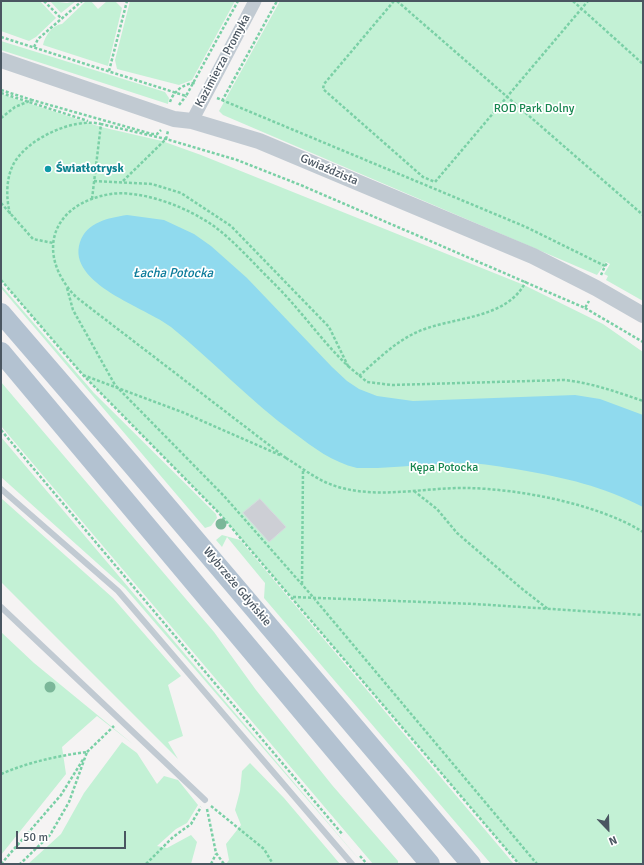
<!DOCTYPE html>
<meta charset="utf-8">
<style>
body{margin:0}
#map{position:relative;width:644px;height:865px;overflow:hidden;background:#f5f3f3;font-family:Signika,sans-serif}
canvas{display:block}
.frame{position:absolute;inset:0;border:2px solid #4a5661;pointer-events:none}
.north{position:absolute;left:588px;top:809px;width:40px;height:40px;-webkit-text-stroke:3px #fff;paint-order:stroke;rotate:157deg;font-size:11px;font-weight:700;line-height:16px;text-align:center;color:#4a5661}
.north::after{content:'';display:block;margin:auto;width:14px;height:18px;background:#4a5661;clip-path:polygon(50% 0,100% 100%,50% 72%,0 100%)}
.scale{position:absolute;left:16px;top:831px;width:110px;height:18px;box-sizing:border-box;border:2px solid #4a5661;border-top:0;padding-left:5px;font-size:12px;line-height:14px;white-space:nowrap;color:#4a5661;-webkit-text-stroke:3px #fff;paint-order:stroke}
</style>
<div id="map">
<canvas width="644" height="865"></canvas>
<div class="frame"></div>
<div class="north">N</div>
<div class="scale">50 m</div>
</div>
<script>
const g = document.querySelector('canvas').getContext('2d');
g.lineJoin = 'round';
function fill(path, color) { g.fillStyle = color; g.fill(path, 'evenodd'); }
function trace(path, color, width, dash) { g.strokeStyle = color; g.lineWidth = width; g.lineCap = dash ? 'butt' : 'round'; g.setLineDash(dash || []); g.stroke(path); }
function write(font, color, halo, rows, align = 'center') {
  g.font = font + ' Signika,sans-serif'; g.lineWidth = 3.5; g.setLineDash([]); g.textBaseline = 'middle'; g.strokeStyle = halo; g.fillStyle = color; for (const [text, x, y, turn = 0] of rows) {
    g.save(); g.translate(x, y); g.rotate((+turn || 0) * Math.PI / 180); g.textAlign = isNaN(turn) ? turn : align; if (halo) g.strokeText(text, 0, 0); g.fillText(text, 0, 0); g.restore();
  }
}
fill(new Path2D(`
 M 1,1 L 40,1 L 56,18 L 36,37 L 29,41 L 1,31 Z
 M 50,1 L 67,3 L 76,1 L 61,13 Z
 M 86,1 L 91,1 L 98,9 L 107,1 L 115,1 L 122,8 L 108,66 L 43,45 C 45,36 52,25 62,24 Z
 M 130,1 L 235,1 L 192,80 L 179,85 L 117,69 L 115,60 Z
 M 280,1 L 643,1 L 643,301 L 606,280 L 608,276 L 604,274 L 610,264 L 606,262 L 597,275 L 223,115 L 219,111 Z
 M 1,41 L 165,92 L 169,98 L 168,104 L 1,50 Z
 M 1,94 L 101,127 L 162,141 L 201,155 L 524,285 L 603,324 L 643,352 L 643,864 L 519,864 L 219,513 L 83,375 L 1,280 Z
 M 1,285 L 94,393 L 216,514 L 217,518 L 211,526 L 205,528 L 1,288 Z
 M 1,382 L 214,632 L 256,690 L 332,785 L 398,861 L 398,864 L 373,864 L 1,426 Z
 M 1,437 L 363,864 L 125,588 L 1,477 Z
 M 1,498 L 113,598 L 181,676 L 168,685 L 183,736 L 168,742 L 178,759 L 1,582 Z
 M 222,535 L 240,540 L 514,864 L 491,864 L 264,598 L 265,583 L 227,537 L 222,547 L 216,540 Z
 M 1,632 L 34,663 L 134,745 L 97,716 L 62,747 L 66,774 L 1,855 Z
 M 122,742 L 137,753 L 157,784 L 164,776 L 178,780 L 198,805 L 187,823 L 176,829 L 157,846 L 167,848 L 191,835 L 197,842 L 191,864 L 28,864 L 61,834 L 84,793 Z
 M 250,763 L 284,798 L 340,864 L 226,864 L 229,860 L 226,844 L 241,825 L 235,810 L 240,791 L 242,771 Z`), '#c3f1d5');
fill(new Path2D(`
 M 127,215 L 164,220 L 194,234 L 211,246 L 247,278 L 332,367 L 347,381 L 359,389 L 377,396 L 413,401 L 575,395 L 600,399 L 643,415 L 643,507 C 602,486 566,478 521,470 C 502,467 483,463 464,463 C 428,463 393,469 357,468 C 332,462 314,448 294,433 C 250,401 213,361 171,327 C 147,308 66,284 80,242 C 87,222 108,218 127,215 Z`), '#90daee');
const building = new Path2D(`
 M 260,499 L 286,527 L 269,542 L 243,513 Z`);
fill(building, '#cdcfd5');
trace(building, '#d7d9de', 1);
trace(new Path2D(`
 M 44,1 L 61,18
 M 394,1 L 324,84 L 323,89 L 423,177 L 435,182 L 588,1
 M 397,1 L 643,215
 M 573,1 L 643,64
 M 1,37 L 186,96 L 238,1
 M 34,47 L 38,39 L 82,1
 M 109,71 L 127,1
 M 1,90 L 32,100
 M 1,93 L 88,121
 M 217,98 L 526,227 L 605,266 L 601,275
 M 222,101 L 277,1
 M 170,102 C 173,92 184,83 195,83
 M 179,105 L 186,96
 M 1,118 L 15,107 L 32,100 L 152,134 L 157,134 L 161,130
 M 94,181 L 152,184 L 181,193 L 231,226 L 329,327 L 348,366 C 325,344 307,319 286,296 C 275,284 263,273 252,261 C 236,245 221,229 201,218 C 178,204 138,190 111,194 C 52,203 34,253 76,297 L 286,458
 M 123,181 L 166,139 L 168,131
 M 92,199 L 101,124 L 166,139 L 237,160 L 303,186 L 585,308 L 589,301
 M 1,203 L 33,239 L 53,243
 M 10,214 C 6,198 6,179 13,165 C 26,139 74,117 101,124
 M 605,266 L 608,262
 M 1,280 L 83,375 L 219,513 L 519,864
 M 67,288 L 73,310 L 115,385 L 224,496 L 313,597 L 537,864
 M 585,308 L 643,342
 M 348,366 L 367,382 L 392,385 L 564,380 C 592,383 617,392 643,401
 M 83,375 L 182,412 L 282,456
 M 359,376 C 376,361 394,343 415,333 C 450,316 507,321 526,281
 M 1,430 L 343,835
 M 286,458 C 299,466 312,476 325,482 C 369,502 422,487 467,488 C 520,489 598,504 643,532
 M 414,491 L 437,509 L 457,533 L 521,588 L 548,609
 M 302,584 L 303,469
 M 293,597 L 475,604 L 643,615
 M 87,752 L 114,726
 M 1,774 C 29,762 57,756 87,752 L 69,802 L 50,835 L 20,864
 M 211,806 L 264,849 L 273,864
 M 207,809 L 216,853 L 224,864
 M 360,856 L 367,864
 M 1,864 L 61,795 L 84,758
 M 146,864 L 173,837 L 191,824 L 201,807
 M 211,864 L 216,854`), '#7ad0a6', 2.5, [3, 2]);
trace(new Path2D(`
 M 1,489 L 118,591 L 352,864
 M 1,607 L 205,800`), '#c1cad2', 6);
trace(new Path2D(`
 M 192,121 L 255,1`), '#c1cad2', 13);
trace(new Path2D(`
 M 1,60 L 174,119 L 192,121 L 259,141 L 533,256 L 596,288 L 643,315`), '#c1cad2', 16);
trace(new Path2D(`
 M 1,313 L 132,465 L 471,864
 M 1,352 L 430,864`), '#b3c2d1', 20);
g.fillStyle = '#7bb799';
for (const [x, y] of [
 [221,524],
 [50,687]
]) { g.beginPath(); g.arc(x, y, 5.5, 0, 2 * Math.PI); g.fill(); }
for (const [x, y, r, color] of [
 [48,169,4,"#0f9aa8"]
]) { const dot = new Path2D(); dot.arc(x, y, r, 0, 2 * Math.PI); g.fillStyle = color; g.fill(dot); trace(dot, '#fff', 1.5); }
write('12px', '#4a5661', '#fff', [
 ["Kazimierza Promyka",223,61,-62],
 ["Gwiaździsta",329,170,23],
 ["Wybrzeże Gdyńskie",237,587,50]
]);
write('12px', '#17864f', '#fff', [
 ["ROD Park Dolny",534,109],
 ["Kępa Potocka",444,468]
]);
write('bold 12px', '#0d838f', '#fff', [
 ["Światłotrysk",56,169]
], 'left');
write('italic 13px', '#0c7c9b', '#fff', [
 ["Łacha Potocka",173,274]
]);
</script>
